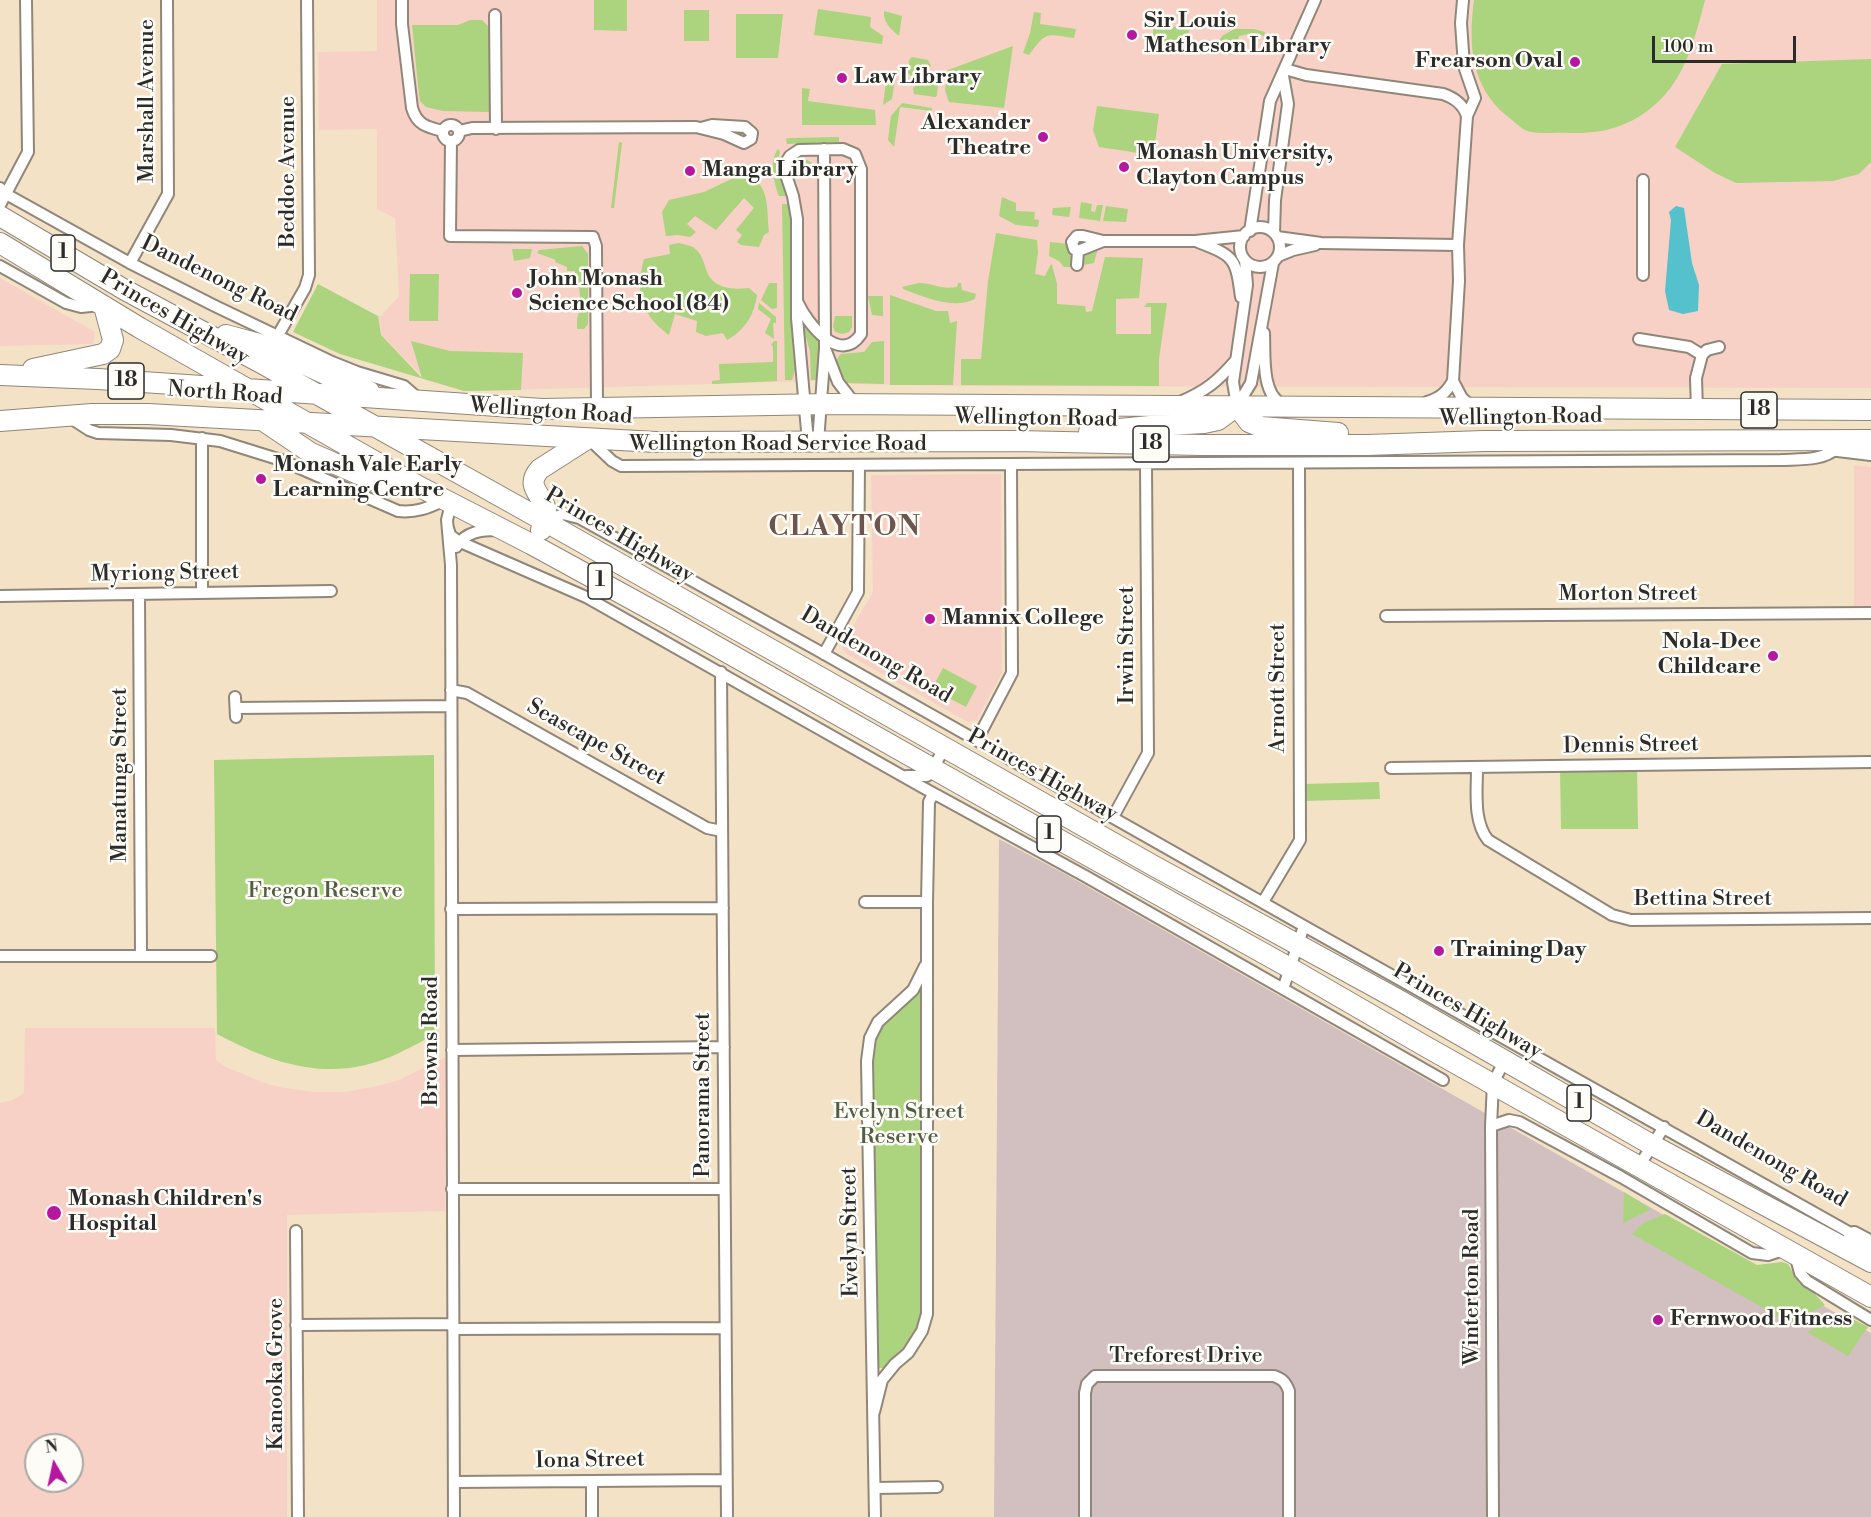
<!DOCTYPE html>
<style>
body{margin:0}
#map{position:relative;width:1871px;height:1517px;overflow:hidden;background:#f4e2c7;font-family:"Libre Bodoni",serif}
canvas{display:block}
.north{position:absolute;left:24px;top:1433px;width:60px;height:60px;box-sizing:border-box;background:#fdfcf7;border:2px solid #a9a8a5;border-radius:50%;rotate:351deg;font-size:16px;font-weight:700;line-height:24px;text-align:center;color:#2b2b2b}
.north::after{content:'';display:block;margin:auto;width:21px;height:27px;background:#b5179e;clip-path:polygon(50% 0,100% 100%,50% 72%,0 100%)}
.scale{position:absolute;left:1652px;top:36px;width:144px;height:27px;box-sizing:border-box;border:3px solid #2b2b2b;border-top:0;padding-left:8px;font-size:18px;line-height:21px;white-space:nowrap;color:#2b2b2b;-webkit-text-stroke:4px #fdfcf7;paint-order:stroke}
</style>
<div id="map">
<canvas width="1871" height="1517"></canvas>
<div class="north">N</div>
<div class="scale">100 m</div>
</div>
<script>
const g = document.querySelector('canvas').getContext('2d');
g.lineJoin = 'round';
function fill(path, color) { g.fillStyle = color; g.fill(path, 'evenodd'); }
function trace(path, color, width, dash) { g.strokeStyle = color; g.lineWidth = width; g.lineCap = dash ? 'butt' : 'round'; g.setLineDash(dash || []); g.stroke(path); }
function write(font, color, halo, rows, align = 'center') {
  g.font = font + ' "Libre Bodoni",serif'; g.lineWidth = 5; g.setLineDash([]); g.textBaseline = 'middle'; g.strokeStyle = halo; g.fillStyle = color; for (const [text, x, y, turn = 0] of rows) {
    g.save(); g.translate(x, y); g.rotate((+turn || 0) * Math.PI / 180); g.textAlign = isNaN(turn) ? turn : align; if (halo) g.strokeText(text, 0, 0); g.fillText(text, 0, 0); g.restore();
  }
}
fill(new Path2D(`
 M 377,0 L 1871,0 L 1871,388 L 965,386 L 854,384 L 847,383 L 844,380 L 479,391 L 450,387 L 426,380 L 381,335 L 378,316 L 381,316 L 399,296 L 395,218 L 377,209 L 377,129 L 319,130 L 318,52 L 377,51 Z
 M 0,278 L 95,332 L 93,344 L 0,346 Z
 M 1854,465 L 1871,467 L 1871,618 L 1854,618 Z
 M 1001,474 L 1002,673 L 977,720 L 968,722 L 845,653 L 842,645 L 873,592 L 871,475 Z
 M 25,1028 L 215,1028 L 216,1060 L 226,1067 L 267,1084 L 284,1088 L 316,1092 L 344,1092 L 377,1086 L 399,1080 L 446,1057 L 445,1211 L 287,1215 L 287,1517 L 0,1517 L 0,1103 L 13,1100 L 24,1093 ZM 36,1445 L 72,1445 L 72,1481 L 36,1481 Z`), '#f7d1c6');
fill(new Path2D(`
 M 999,839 L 1067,875 L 1871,1333 L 1871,1517 L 994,1517 Z`), '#d2bfbf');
fill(new Path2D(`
 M 594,0 L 627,0 L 627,31 L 594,30 Z
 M 1474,0 L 1705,0 C 1696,34 1687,73 1661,99 C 1635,125 1606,134 1570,133 C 1560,132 1534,135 1525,130 C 1519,127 1513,120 1507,116 C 1471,87 1468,44 1474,0 Z
 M 818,9 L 871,17 L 870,27 L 883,36 L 882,44 L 814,35 Z
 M 684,10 L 709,10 L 709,41 L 684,41 Z
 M 884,11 L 902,16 L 899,36 C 891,29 883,23 884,11 Z
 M 1034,12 L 1041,13 L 1040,24 L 1076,29 L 1074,38 C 1045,34 1047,31 1029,55 L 1023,53 L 1030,33 Z
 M 736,14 L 783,14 L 778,58 L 736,58 Z
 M 470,20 L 482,20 L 488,26 L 490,33 L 491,109 L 490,112 L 443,111 L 426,107 L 420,101 L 419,95 L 412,25 L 458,25 Z
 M 1154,24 L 1190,29 L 1184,42 C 1173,45 1163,43 1152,41 Z
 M 1234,29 L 1254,29 L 1265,32 L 1264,36 L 1253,33 L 1239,36 L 1233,55 L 1213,51 L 1222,36 Z
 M 1013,46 L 1004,108 L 949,102 L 945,90 L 948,70 Z
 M 912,57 L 928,60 L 931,66 L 912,77 L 908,73 L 909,60 Z
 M 1871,59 L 1871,162 L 1859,174 L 1833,181 L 1736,183 L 1715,173 L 1675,147 L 1722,64 Z
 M 933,75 L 938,83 L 937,96 L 935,97 L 914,94 L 913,88 L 923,79 Z
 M 895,78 L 892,99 L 883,105 L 886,82 Z
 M 802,88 L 810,89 L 808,101 L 875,110 L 876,125 L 802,125 Z
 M 902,103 L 932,108 L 932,111 L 900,107 L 894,147 L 888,140 L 891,116 Z
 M 1097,106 L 1159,114 L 1155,143 L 1147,142 L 1145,154 L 1099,147 L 1093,130 Z
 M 839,137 L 839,142 L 787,144 L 786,139 L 788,138 Z
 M 619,142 L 622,143 L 614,208 L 611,208 Z
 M 778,149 L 780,152 L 776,165 L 787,196 L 779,196 C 774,184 769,161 778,149 Z
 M 805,159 L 812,163 L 813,173 L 796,173 L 797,163 Z
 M 738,176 C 772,177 766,208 769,232 L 764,235 L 759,247 L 741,245 L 737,242 L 742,235 L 736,230 L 754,208 L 744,198 L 716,230 L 695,216 L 687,224 L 696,232 L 690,237 L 678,235 L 666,236 L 662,212 L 669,200 L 704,192 Z
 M 1002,197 L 1016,203 L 1016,211 L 1035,212 L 1034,219 L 1039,220 L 1038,227 L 1016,225 L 999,216 Z
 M 1081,202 L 1092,204 L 1091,211 L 1095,212 L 1097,205 L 1103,205 L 1100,221 L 1079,218 Z
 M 782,204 L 788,204 C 794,238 791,272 792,306 C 794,329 801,358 792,380 L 785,380 Z
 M 1106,206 L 1128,209 L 1126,222 L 1103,221 Z
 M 1071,207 L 1069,217 L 1052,215 L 1053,208 Z
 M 996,233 L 1037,240 L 1038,252 L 1035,274 L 1045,276 L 1051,264 L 1052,265 L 1057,284 L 1057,304 L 1085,306 L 1086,312 L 1092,311 L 1105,257 L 1143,258 L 1139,298 L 1116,299 L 1116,334 L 1151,334 L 1151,307 L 1144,307 L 1147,303 L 1167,303 L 1159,359 L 1159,386 L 961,385 L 961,359 L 981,359 L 988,281 Z
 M 1050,242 L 1069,244 L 1072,267 L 1064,267 L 1059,261 L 1049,256 Z
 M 679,243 C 683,244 689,245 693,247 C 703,254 703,262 707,272 C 714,289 734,290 749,288 L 757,295 C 754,315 746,329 727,340 L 723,333 L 706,336 L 696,332 L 697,321 L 675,314 L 669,335 C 640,314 635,291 644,259 L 670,254 L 669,245 Z
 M 582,246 L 588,254 L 588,324 L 584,329 L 577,329 L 577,319 L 581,305 L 579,286 L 575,286 L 575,271 L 567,271 L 567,267 L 555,262 L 556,260 L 537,253 L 539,250 Z
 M 1098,248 L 1094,263 L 1083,265 L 1085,254 Z
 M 512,249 L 532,249 L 530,258 L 514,261 Z
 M 410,274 L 439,274 L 438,321 L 409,321 Z
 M 769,283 L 777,283 L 777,308 L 772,309 L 761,300 Z
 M 919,283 C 934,283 939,290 957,287 L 958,283 L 961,283 L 962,290 L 976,294 L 975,299 C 952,310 925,297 903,289 L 902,287 Z
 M 318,284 L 378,316 L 381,335 L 422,378 L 411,341 L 450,351 L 523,353 L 521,390 L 464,391 L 340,354 L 293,332 Z
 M 890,295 L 936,311 L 948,311 L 950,323 L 957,321 L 953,385 L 890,385 Z
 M 868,296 L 883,296 L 883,316 L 872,315 Z
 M 759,303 L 776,317 L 776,323 L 773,323 L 774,339 L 765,333 L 771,319 L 758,309 Z
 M 835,316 L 852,316 L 852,327 L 849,332 L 842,334 L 835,332 L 833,326 Z
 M 805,326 L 816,335 L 821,346 L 818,380 L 811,380 L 810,351 L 803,327 Z
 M 774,341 L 777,341 L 777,381 L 712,384 L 712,381 L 720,380 L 719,364 L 773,362 L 773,347 L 771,345 Z
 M 884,341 L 884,384 L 847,383 L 842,375 L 838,375 C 836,368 834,359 841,354 L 864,352 L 872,342 Z
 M 943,668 L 977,686 L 966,707 L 932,689 Z
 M 434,755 L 435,1031 C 425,1042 412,1046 399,1053 C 334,1084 277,1066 217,1034 L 214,760 Z
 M 1637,766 L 1638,829 L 1561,829 L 1560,767 Z
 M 1379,782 L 1380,799 L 1304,801 L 1304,784 Z
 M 918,991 L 924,994 L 926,1309 C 917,1339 904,1346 886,1368 L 877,1368 L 872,1069 L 873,1043 L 879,1030 Z
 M 1624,1192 L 1651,1209 L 1623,1223 Z
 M 1665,1214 L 1757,1265 L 1782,1262 L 1788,1264 L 1799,1283 L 1814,1293 L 1825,1305 L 1790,1323 L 1632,1234 L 1642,1224 Z
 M 1843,1314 L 1868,1327 L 1848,1356 L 1807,1332 Z`), '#acd37e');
fill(new Path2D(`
 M 1676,206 L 1684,208 L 1692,263 L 1699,285 L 1698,311 L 1683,314 L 1669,310 L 1665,291 L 1671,220 L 1669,212 Z`), '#54c1cd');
const street = new Path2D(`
 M 402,0 L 402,24 L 412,108 C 417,125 427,127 443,131
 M 1463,0 L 1461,23 L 1464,66 L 1475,98 L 1467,116
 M 495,15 L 496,129
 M 1285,69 L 1306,75 L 1443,94 C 1455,98 1463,104 1467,116 L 1458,245 L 1459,281 L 1453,381 L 1462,398 L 1471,406
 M443 133a8 8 0 1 1 16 0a8 8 0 1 1-16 0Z
 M 459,131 L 472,128 L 696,127 L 724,134 L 744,143 L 751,139 L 752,133 L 745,127 L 712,125 L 701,128
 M 451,141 L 450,236 L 593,237 L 596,246 L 597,408
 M 0,188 L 6,194 L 130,263 L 215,306 L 332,362 L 357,372 L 404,386 L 420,400
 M 0,205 L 28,152 L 26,0
 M1240 247a20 20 0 1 1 40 0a20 20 0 1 1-40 0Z
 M 1250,231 L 1270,101 L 1315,0
 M 1274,233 L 1275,200 L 1288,104 L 1283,76
 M 1277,237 L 1321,243 L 1458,245
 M 1198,242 C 1235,256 1236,259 1241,297
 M 1078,251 L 1074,249 L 1072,242 L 1077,236 L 1083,236 L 1103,241 L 1195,241 L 1244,236
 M 1078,251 L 1103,241
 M 1278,256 L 1293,250 L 1315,245
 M 130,263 L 168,194 L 167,0
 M 1077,265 L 1078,251
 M 0,266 L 66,303 L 81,307 L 100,305
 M 1643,275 L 1643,180
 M 798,303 C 807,323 840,366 861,334 L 861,169 L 855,154 L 843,149 L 799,150 L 790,156 L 785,164 L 785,172 L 793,196 L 797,219 L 797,318 L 808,442
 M 1264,333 C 1265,354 1261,394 1282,404
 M 277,337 L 305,288 L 309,275 L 307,0
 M 1639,339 L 1689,347 L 1702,355 L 1707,350 L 1719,347
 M 826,351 L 838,382 L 855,404
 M 1180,402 C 1206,391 1218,381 1236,360
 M 1427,402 C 1440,398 1446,393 1453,381
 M 1237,406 L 1251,383 L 1273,263
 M 1237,406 L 1233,382 L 1247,285 L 1245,260
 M 1697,409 L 1696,378 L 1702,355
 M 69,417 L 89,430 L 98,433 L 171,435 L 220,441 L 281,460 L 398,511 C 415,513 429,508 444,500
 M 202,438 L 202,592
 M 590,440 L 612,461 L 621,466 L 1781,460 C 1800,459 1823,461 1837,448
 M 818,442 L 825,348 L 824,149
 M 451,504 L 447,520 L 451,565 L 454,1517
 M 546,522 L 563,514 L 579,518 L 817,650 L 1304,926 L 1854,1235
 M 448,528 L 450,535 L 458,541 L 586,597 L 922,787 L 1085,876 L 1443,1080
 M 456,547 C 466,531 482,530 498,530
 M 139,594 L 141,955
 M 0,596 L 331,591
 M 1386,616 L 1871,613
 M 824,654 L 858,592 L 859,465
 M 721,672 L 727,1517
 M 451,690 L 467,693 L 707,828 L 722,831
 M 235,697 L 236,717
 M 236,708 L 451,706
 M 977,740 L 1012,673 L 1011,465
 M 1391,768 L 1871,762
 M 1477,768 C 1477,792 1473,821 1488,840 L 1612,915 L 1631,920 L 1871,918
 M 907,776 L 927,776 L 933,769 L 944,748
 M 1113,817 L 1148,753 L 1146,464
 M 865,902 L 927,902
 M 1263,902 L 1300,840 L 1299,463
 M 451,909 L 723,908
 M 0,956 L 211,956
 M 1283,989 L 1304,926
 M 452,1050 L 724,1047
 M 1491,1126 L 1509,1120 L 1519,1122 L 1621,1177 L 1752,1253 L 1768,1255 L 1786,1249
 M 1639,1166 L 1664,1127
 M 452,1189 L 724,1189
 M 296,1231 L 298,1517
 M 1795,1254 L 1800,1273 L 1807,1281 L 1871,1320
 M 296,1325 L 453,1324
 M 453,1329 L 725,1328
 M 874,1412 L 882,1380 L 895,1364 L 908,1353 L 922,1331 L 927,1314 L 927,902 L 929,802 L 933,794
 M 592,1481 L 592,1517
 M 454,1482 L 726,1480
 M 875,1488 L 937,1487
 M 875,1517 L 867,1061 L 870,1038 L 878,1022 L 913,990 L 925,966
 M 1085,1517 L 1085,1393 L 1087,1384 L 1095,1376 L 1274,1376 C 1283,1379 1286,1383 1289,1391 L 1289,1517
 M 1493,1517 L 1491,1126 L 1493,1083 L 1505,1060`);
const primary = new Path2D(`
 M 1830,447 L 1871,452
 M 1845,1248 L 1854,1235 L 1871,1244`);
const highway = new Path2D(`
 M 0,216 L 125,290 L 263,364 L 546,522 L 1154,866 L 1397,999 L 1652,1145 L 1871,1262
 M 0,243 L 140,328 L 420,487 L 531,544 L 668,619 L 1022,819 L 1290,968 L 1423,1045 L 1871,1297
 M 226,335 L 263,345 L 327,375 L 369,391
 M 33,369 L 103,354 L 110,349 L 113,340 L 104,306
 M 0,375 L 98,379 L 542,409 L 829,404 L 1871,410
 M 1237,406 L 1249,422 L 1261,427 L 1338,433
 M 0,421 L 92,414 L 148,414 L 656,442 L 1017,441 L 1200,445 L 1367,445 L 1484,441 L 1871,440
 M 265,422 L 311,453 L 363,476 L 385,484 L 412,487
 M 1089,432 L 1150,426 L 1204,423 L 1218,420 L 1237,406
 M 541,530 C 561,499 518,493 540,469 L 587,439`);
trace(street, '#908679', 14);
trace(primary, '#908679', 20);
trace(highway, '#908679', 22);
trace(street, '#fff', 10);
trace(primary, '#fff', 16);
trace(highway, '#fff', 20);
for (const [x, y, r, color] of [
 [1132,35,6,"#b5179e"],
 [1575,62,6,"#b5179e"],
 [842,78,6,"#b5179e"],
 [1043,137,6,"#b5179e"],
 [1124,167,6,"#b5179e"],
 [690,171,6,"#b5179e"],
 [517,293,6,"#b5179e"],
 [261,479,6,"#b5179e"],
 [930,619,6,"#b5179e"],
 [1773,656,6,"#b5179e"],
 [1439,951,6,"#b5179e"],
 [54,1213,8,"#b5179e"],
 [1658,1320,6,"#b5179e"]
]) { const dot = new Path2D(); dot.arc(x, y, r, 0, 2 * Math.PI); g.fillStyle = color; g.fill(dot); trace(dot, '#fdfcf7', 2); }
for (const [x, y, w] of [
 [63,253,24],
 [126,381,36],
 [1759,410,36],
 [1151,444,36],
 [600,581,24],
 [1049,834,24],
 [1579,1103,24]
]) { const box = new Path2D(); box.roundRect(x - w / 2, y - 18, w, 36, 4.5); g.fillStyle = '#fdfcf7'; g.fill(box); trace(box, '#2b2b2b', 1.5); }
write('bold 21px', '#2b2b2b', null, [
 ["1",63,253],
 ["18",126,381],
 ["18",1759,410],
 ["18",1151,444],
 ["1",600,581],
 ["1",1049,834],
 ["1",1579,1103]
]);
write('bold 22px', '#2b2b2b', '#fdfcf7', [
 ["Sir Louis",1144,22],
 ["Matheson Library",1144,47],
 ["Frearson Oval",1563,62,"right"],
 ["Law Library",854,78],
 ["Alexander",1031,124,"right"],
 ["Theatre",1031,149,"right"],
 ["Monash University,",1136,154],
 ["Clayton Campus",1136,179],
 ["Manga Library",702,171],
 ["John Monash",529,280],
 ["Science School (84)",529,305],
 ["Monash Vale Early",273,466],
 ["Learning Centre",273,491],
 ["Mannix College",942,619],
 ["Nola-Dee",1761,643,"right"],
 ["Childcare",1761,668,"right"],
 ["Training Day",1451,951],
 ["Monash Children's",68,1200],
 ["Hospital",68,1225],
 ["Fernwood Fitness",1670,1320]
], 'left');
write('22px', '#2b2b2b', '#fdfcf7', [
 ["Marshall Avenue",148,101,-90],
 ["Beddoe Avenue",289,172,-90],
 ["Dandenong Road",219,280,26],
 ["Princes Highway",174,318,30],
 ["North Road",225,394,4],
 ["Wellington Road",551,412,4],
 ["Wellington Road",1521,418,-1],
 ["Wellington Road",1036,419,1],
 ["Wellington Road Service Road",778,445],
 ["Princes Highway",619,536,30],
 ["Myriong Street",165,574,-1],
 ["Morton Street",1628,595],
 ["Irwin Street",1128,645,-90],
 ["Dandenong Road",876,656,30],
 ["Arnott Street",1279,688,-90],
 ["Seascape Street",596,743,29],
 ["Dennis Street",1631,746,-1],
 ["Manatunga Street",121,775,-90],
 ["Princes Highway",1042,776,29],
 ["Bettina Street",1703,900],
 ["Princes Highway",1467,1012,30],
 ["Browns Road",432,1041,-90],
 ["Panorama Street",704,1095,-90],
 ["Dandenong Road",1771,1160,30],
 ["Evelyn Street",851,1232,-91],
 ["Winterton Road",1473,1287,-90],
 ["Treforest Drive",1186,1357],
 ["Kanooka Grove",277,1374,-90],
 ["Iona Street",590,1461,-1]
]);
write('22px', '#525d44', '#fdfcf7', [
 ["Fregon Reserve",325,892],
 ["Evelyn Street",899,1113],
 ["Reserve",899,1138]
]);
g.letterSpacing = '1.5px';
write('bold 28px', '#6d544c', '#fdfcf7', [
 ["CLAYTON",845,528]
]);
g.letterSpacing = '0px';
</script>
